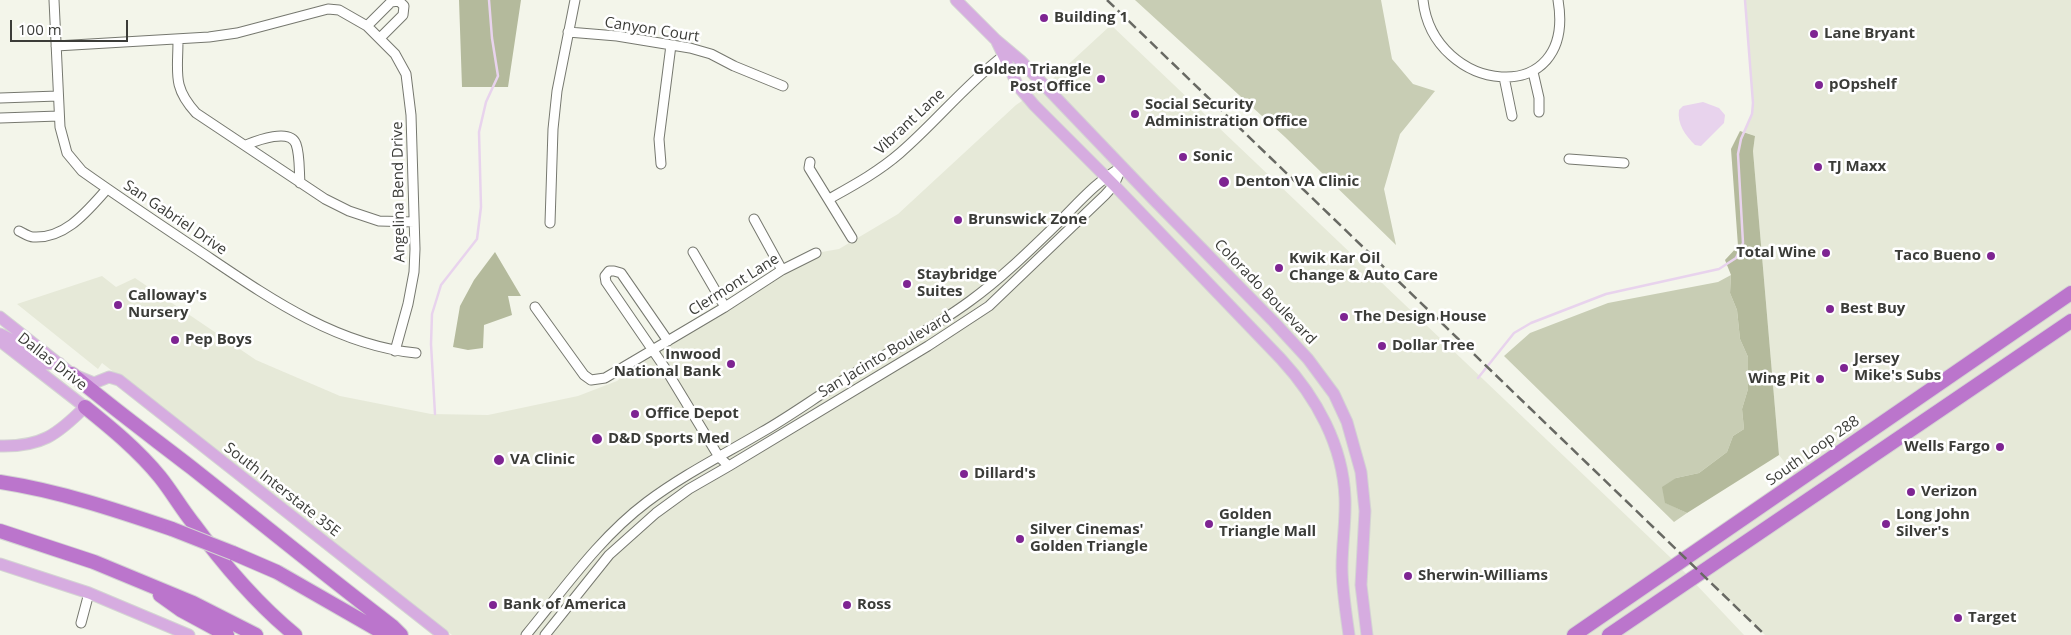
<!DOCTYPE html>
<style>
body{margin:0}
#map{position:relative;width:2071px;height:635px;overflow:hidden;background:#f3f5ea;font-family:"Open Sans",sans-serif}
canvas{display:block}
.scale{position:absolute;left:10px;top:20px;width:118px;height:22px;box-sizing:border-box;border:2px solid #3b3c38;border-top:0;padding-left:6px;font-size:15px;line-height:18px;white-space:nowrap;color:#3b3c38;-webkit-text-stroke:4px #fff;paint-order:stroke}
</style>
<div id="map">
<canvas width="2071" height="635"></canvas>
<div class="scale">100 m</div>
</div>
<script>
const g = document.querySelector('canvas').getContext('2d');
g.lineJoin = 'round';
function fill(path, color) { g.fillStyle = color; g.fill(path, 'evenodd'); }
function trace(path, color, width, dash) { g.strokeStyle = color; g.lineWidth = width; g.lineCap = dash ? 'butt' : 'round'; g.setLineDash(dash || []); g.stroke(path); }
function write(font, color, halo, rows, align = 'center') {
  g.font = font + ' "Open Sans",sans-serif'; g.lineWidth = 5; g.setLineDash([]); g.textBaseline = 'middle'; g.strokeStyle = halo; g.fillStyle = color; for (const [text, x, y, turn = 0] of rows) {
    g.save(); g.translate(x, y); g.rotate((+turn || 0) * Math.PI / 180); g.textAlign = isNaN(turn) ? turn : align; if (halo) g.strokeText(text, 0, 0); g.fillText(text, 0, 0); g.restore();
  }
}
fill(new Path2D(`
 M 1745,0 L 2071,0 L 2071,635 L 1765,635 L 1686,558 L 1799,481 L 1779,455 L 1753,151 L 1755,136 L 1744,132 L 1752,114 L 1753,104 Z
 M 1111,25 L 1672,559 L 1744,635 L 452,635 L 102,363 L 98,369 L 17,304 L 102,276 L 116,287 L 135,278 L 256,360 L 340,396 L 431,414 L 488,415 L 578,396 L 617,381 L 653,350 L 816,253 L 839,249 L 898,214 L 1016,105 L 1047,84 Z`), '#e6e9d8');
fill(new Path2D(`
 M 1135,0 L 1381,0 L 1392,59 L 1413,84 L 1435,91 L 1400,134 L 1384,189 L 1396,245 L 1285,137 Z
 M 1731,275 L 1730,293 L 1737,310 L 1740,339 L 1748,357 L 1748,389 L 1742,409 L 1744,429 L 1733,436 L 1727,452 L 1699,473 L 1676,478 L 1666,503 L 1687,513 L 1674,522 L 1504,356 L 1530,333 L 1608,303 L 1718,282 Z`), '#c8cdb4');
fill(new Path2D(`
 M 459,0 L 521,0 L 508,87 L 462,87 Z
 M 1740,131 L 1755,136 L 1753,151 L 1779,455 L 1687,513 L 1665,503 L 1662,487 L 1676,478 L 1699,473 L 1727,452 L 1733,436 L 1744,429 L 1742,409 L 1748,389 L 1748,357 L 1740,339 L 1737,310 L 1730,293 L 1731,275 L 1725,260 L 1738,246 L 1731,149 Z
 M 495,252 L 521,296 L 508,296 L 512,315 L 484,325 L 483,348 L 468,350 L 453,347 L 460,306 L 474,280 Z`), '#b4ba9c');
fill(new Path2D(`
 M 1703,102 L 1719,108 L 1725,115 L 1724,123 L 1701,146 L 1695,145 C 1685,135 1677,124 1679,110 L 1683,106 Z`), '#e8d3ed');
trace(new Path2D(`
 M 1478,378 L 1514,333 L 1531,323 L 1606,294 L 1719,269 L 1736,258 L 1743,243 L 1738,154 L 1741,139 L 1752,114 L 1753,103 L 1745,0
 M 435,414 L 431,344 L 432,314 L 441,285 L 477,239 L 481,207 L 479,132 L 486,102 L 498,76 L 492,38 L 489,0`), '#e8d3ed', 2.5);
const minor = new Path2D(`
 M 54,0 L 60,127 L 67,153 L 82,171 C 120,198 159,224 198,250 C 265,295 334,345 416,353
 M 1423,0 C 1433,94 1577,111 1558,0
 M 367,26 L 391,2 L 399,1 L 404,6 L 403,15 L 380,38
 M 568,32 L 617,36 L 690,48 L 711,54 L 734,66 L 783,86
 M 178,40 C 178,73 172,87 196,113 L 325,199 L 349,211 L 379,221 L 414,222
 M 56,46 L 209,37 L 237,33 L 328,9 L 339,10 L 367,26 L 395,54 L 406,74 L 411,115 L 415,249 L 414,272 L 408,304 L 395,351
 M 1533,72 L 1539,98 L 1539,112
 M 1504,77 L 1512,116
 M 0,98 L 58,96
 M 0,118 L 59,116
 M 246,145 C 258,140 290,128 296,144 C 300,155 299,171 300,183
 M 1569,159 L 1624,163
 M 810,162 L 809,168 L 852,238
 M 661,164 L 659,139 L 671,45
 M 829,199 C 854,185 878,172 900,153 C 936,122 965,85 1003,56
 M 754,219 L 782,270
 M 550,223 L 553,129 L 557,91 L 575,0
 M 19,231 C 23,233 29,237 33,237 C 66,239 88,210 107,189
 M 693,252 L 725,307
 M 535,307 L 584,375 L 591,380 L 605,378 L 725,307 L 782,270 L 816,253
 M 668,341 L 621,273 L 614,271 L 609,271 L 605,276 L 606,282 L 665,368 L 719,457 L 729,466
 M 81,623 L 89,593
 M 526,635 C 564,589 599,538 647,502 C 683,475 723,455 762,432 C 792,415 820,394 850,376 C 890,351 932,329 970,301 C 1002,278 1031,249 1059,222 C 1080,201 1097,181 1122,167
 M 545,635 L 609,555 L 656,513 L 689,489 L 729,466 L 928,346 L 989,306 L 1105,195 L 1114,185 L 1122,167`);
const major = new Path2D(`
 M 956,0 L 996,40 L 1021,61 L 1154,200 L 1274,322 L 1308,359 L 1334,394 L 1347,422 L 1361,472 L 1365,511 L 1361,585 L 1367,635
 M 997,42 L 1018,86 L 1034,105 L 1114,185 L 1281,359 C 1316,397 1343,445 1345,498 C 1346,521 1342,544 1342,567 C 1342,589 1346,613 1349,635
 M 0,317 L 72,374 L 94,383 L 109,377 L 119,380 L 443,635
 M 0,334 L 12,340 L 44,364 L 59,363
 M 0,341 L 85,407 C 57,435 41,447 0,446
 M 0,564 L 89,593 L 189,635`);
const highway = new Path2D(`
 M 72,374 C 111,407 152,437 192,468 C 259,521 325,575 392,626 L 401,635
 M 85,407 C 111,428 138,450 160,477 C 172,492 181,508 193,523 C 223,564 256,603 295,635
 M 0,482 C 59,491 116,510 172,529
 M 0,531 L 94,562 L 193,603 L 256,635
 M 233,553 L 277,572 L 387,635
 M 160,595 L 181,610 L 227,635
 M 1574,635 L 2071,293
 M 1609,635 L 2071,321`);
trace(minor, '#76786f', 11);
trace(major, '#d4d4d3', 13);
trace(highway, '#d4d4d3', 16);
trace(minor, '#fff', 9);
trace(major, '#d6ace0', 11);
trace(highway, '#bb75cc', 14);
trace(new Path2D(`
 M 1107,0 L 1765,635`), '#686963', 2.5, [10, 5]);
const highwayBridge = new Path2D(`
 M 172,529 L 233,553`);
trace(highwayBridge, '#d4d4d3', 16, []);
trace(highwayBridge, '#bb75cc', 14);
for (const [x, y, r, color] of [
 [1044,18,5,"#7e2492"],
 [1814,34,5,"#7e2492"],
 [1101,79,5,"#7e2492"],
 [1819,85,5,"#7e2492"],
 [1135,114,5,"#7e2492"],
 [1183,157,5,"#7e2492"],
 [1818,167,5,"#7e2492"],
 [1224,182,6,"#7e2492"],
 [958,220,5,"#7e2492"],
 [1826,253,5,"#7e2492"],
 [1991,256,5,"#7e2492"],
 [1279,268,5,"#7e2492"],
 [907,284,5,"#7e2492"],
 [118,305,5,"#7e2492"],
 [1830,309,5,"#7e2492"],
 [1344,317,5,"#7e2492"],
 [175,340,5,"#7e2492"],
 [1382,346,5,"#7e2492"],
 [731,364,5,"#7e2492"],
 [1844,368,5,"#7e2492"],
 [1820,379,5,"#7e2492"],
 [635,414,5,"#7e2492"],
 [597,439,6,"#7e2492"],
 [2000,447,5,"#7e2492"],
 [499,460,6,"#7e2492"],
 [964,474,5,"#7e2492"],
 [1911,492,5,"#7e2492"],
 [1209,524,5,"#7e2492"],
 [1886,524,5,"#7e2492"],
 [1020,539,5,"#7e2492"],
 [1408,576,5,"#7e2492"],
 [493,605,5,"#7e2492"],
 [847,605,5,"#7e2492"],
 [1958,618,5,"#7e2492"]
]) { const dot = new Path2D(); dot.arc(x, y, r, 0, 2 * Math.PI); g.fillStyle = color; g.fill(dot); trace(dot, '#fff', 2); }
write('bold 15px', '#3b3c38', '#fff', [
 ["Building 1",1054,18],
 ["Lane Bryant",1824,34],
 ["Golden Triangle",1091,70,"right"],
 ["Post Office",1091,87,"right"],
 ["pOpshelf",1829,85],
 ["Social Security",1145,105],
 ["Administration Office",1145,122],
 ["Sonic",1193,157],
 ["TJ Maxx",1828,167],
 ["Denton VA Clinic",1235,182],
 ["Brunswick Zone",968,220],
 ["Total Wine",1816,253,"right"],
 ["Taco Bueno",1981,256,"right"],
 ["Kwik Kar Oil",1289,259],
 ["Change & Auto Care",1289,276],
 ["Staybridge",917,275],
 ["Suites",917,292],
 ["Calloway's",128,296],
 ["Nursery",128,313],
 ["Best Buy",1840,309],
 ["The Design House",1354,317],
 ["Pep Boys",185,340],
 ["Dollar Tree",1392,346],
 ["Inwood",721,355,"right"],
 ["National Bank",721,372,"right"],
 ["Jersey",1854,359],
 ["Mike's Subs",1854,376],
 ["Wing Pit",1810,379,"right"],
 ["Office Depot",645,414],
 ["D&D Sports Med",608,439],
 ["Wells Fargo",1990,447,"right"],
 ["VA Clinic",510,460],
 ["Dillard's",974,474],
 ["Verizon",1921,492],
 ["Golden",1219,515],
 ["Triangle Mall",1219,532],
 ["Long John",1896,515],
 ["Silver's",1896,532],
 ["Silver Cinemas'",1030,530],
 ["Golden Triangle",1030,547],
 ["Sherwin-Williams",1418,576],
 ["Bank of America",503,605],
 ["Ross",857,605],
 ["Target",1968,618]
], 'left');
write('15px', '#3b3c38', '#fff', [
 ["Canyon Court",652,30,9],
 ["Vibrant Lane",910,122,-43],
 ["Angelina Bend Drive",399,192,-91],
 ["San Gabriel Drive",175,218,34],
 ["Clermont Lane",734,285,-32],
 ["Colorado Boulevard",1265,292,46],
 ["San Jacinto Boulevard",885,355,-31],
 ["Dallas Drive",52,362,38],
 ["South Loop 288",1813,451,-35],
 ["South Interstate 35E",282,490,38]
]);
</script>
